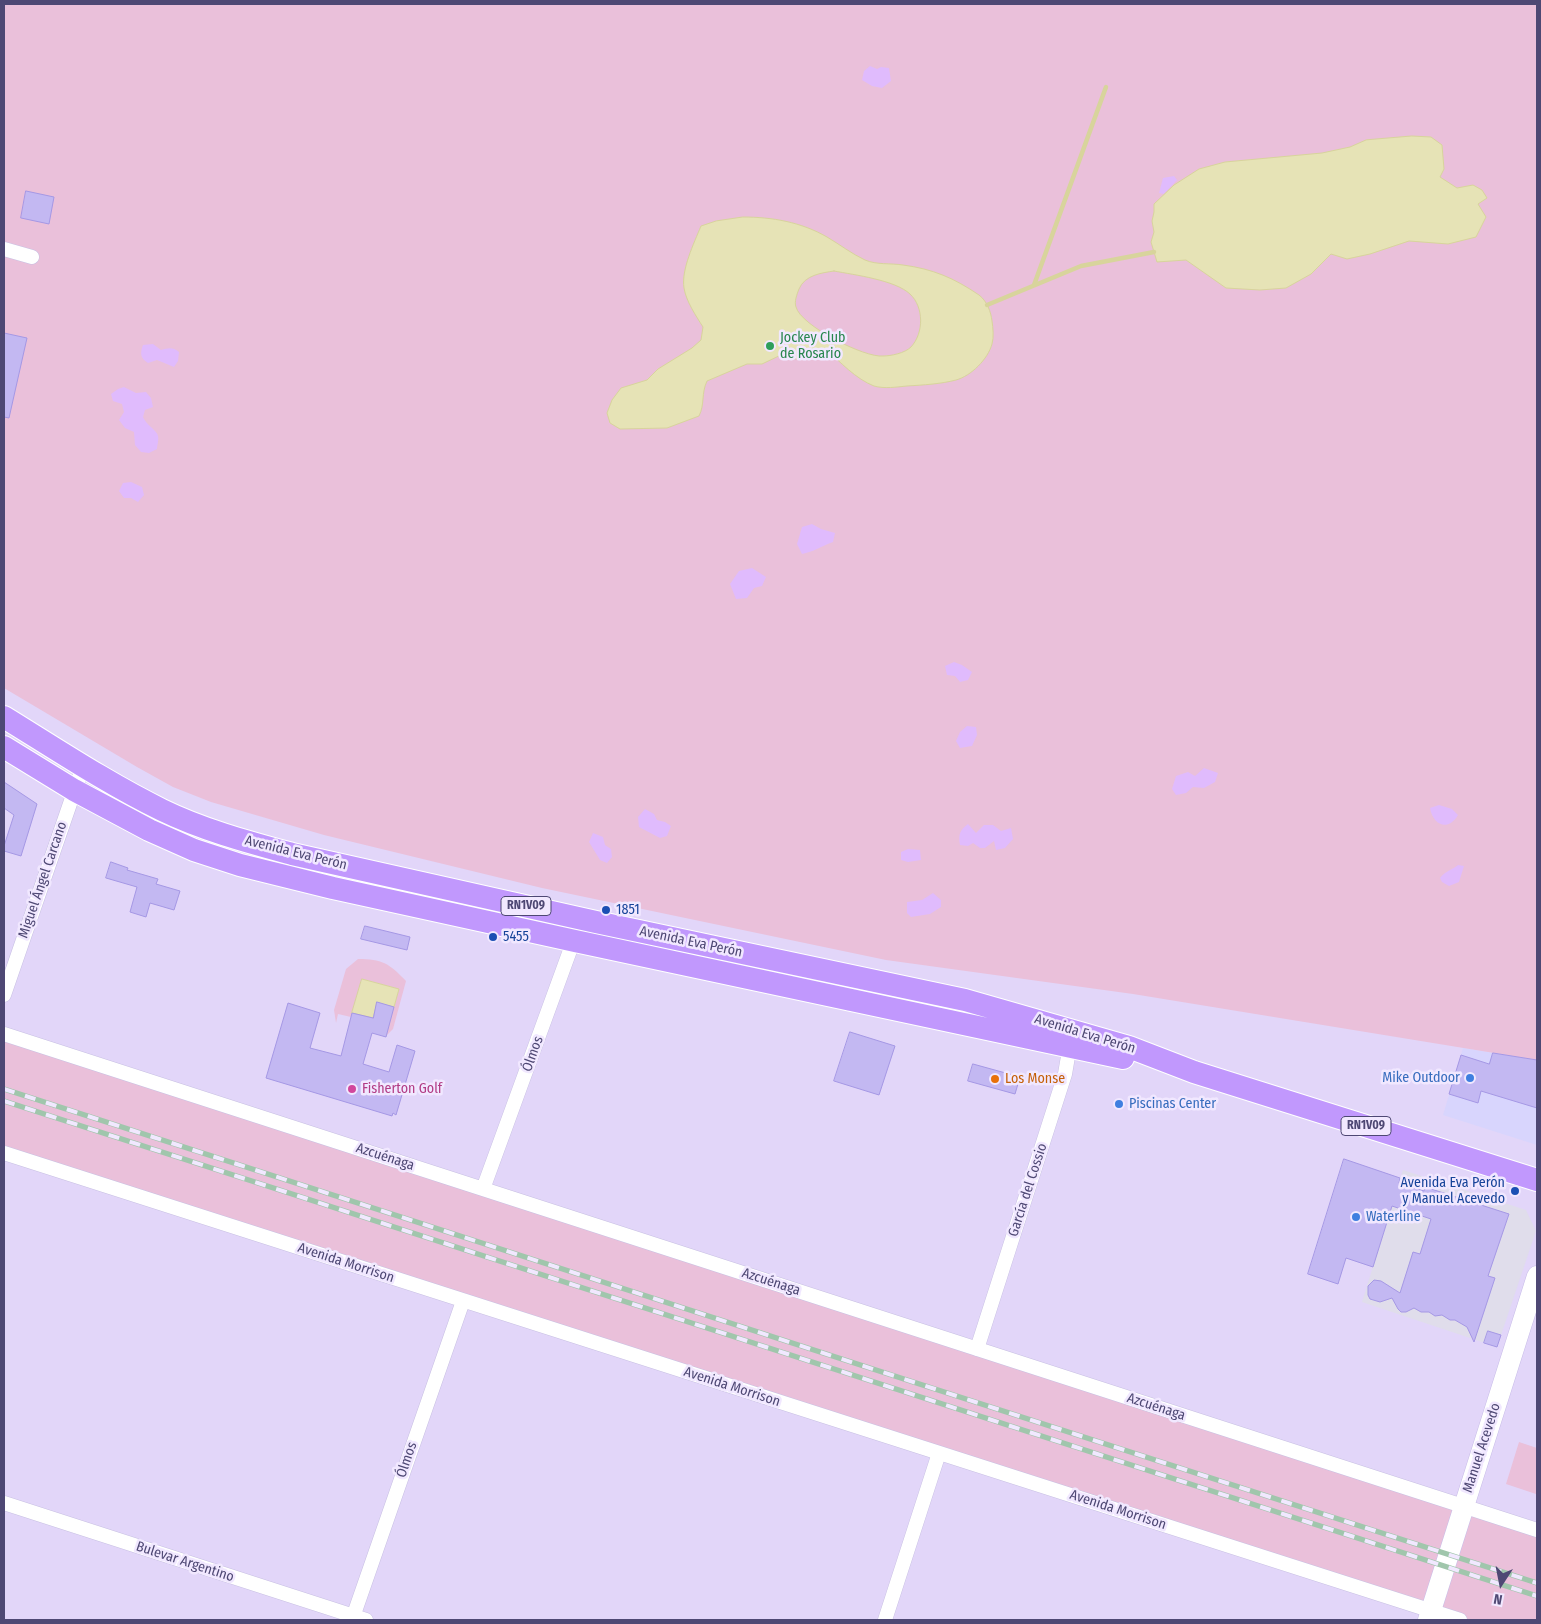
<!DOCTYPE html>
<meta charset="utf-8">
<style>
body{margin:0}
#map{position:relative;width:1541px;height:1624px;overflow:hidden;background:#ece1fd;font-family:"Fira Sans Condensed",sans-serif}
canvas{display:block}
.frame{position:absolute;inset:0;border:5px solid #4e4874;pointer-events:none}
.north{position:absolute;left:1476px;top:1559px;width:50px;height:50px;-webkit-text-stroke:4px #f1e8ff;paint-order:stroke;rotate:191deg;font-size:14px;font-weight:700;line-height:20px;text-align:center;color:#4e4874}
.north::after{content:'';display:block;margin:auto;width:18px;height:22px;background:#4e4874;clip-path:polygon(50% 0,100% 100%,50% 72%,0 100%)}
</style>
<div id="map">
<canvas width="1541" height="1624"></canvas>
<div class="frame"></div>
<div class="north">N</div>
</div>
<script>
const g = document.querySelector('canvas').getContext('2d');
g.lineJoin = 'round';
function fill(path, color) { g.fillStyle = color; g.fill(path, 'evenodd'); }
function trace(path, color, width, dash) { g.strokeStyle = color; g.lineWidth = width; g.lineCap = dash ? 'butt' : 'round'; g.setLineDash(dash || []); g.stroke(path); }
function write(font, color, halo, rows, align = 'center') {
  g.font = font + ' "Fira Sans Condensed",sans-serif'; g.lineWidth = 5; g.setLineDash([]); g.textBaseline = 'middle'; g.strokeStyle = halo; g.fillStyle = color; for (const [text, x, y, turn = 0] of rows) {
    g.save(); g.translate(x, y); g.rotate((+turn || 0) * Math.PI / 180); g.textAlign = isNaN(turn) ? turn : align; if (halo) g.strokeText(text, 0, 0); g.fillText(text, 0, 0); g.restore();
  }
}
fill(new Path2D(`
 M 4,4 L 1537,4 L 1537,1620 L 4,1620 Z`), '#e2d6f9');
fill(new Path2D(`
 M 1463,1048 L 1537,1060 L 1537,1145 L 1443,1115 Z`), '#d8d5fd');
fill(new Path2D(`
 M 1403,1170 L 1526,1210 L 1536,1231 L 1497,1347 L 1362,1302 Z`), '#e0ddeb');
fill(new Path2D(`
 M 4,4 L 1537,4 L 1537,1060 L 1133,994 L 886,960 L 542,888 L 324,835 L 211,802 L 173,787 L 137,767 L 4,688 Z
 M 358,959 C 382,959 389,963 406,981 L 393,1029 L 385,1037 L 399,989 L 362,979 L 351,1017 L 338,1014 L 336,1023 L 334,1010 L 346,969 Z
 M 4,1034 L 1537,1530 L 1537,1620 L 1460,1620 L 4,1153 Z
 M 1519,1442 L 1537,1448 L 1536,1494 L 1506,1484 Z`), '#eac0da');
fill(new Path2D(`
 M 870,66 L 877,69 L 881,67 L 889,68 L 891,81 L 882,88 L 872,86 L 862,80 L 864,71 Z
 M 1174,176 L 1177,180 L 1164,194 L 1159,193 L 1163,178 Z
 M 153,344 L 161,350 C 168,348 173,347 179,352 L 178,361 L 174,367 L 157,360 L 148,363 C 140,358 140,353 143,345 Z
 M 124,387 L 136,393 L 146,392 L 151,398 L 153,407 L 145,410 L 143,417 C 146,425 157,430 158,436 C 159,440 157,446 157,449 L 149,453 L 141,452 L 135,445 L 134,432 L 125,428 L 119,420 L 124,412 L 122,404 L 113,401 L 111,394 L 118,389 Z
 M 131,482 L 142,487 L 144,495 L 138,502 L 131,498 L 124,498 L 119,491 L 123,483 Z
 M 812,524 L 821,529 L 835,533 L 833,542 C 822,546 813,552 802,554 L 797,544 L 802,527 Z
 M 752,568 L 766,577 L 762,586 L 754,588 L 747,598 L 736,599 L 730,584 L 739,571 Z
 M 954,662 L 962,665 L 972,672 L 968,680 L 960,682 L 955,676 L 947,675 L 945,666 Z
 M 967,726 L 976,727 L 977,735 L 972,746 L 960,748 L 956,741 L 960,732 Z
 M 1204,768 L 1218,773 L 1215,782 L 1204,788 L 1193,787 L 1186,793 L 1176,795 L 1172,789 L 1176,776 L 1188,772 L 1195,776 Z
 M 1439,805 L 1452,809 L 1458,815 C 1448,832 1433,825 1430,808 Z
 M 645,809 L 654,814 L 657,820 L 665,822 L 671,826 L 667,836 L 660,838 L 639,827 L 638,817 Z
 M 968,824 L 976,833 L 984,825 L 993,825 L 1001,831 L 1011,828 L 1013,839 L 1005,848 L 996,850 L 994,841 L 985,848 L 980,848 L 973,843 L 968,846 L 960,845 C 958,834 960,830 968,824 Z
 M 593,833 L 603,837 L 605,845 L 611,849 L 612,857 L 607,863 L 600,860 L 589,842 Z
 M 908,849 L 920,850 L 921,860 L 908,862 L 901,860 L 901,852 Z
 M 1458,865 L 1464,866 L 1459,882 L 1449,886 L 1442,882 L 1440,878 C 1445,871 1452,870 1458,865 Z
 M 933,893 L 941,900 L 941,907 L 930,914 L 911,917 L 907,913 L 907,902 L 922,900 Z`), '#e0bbfd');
const water = new Path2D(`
 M 1412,136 L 1431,137 L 1442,145 L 1444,169 L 1440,177 L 1457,188 L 1473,185 L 1482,190 L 1487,198 L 1478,204 L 1486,217 L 1476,237 L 1448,244 L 1409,241 L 1370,254 L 1347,259 L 1331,254 L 1311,274 L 1286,288 L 1260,290 L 1226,288 L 1186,260 L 1157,262 L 1151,242 L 1154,232 L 1152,221 L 1154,212 L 1154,204 L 1174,185 L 1199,169 L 1225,162 L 1322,153 L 1350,147 L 1366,140 Z
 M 743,217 C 772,217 801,222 827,237 C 839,244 852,254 865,260 C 877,265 890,263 903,265 C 933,269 954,278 979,295 C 987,301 991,312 992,321 C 993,328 994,337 992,344 C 988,359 971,376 956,380 C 941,384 923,385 907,386 C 897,387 884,389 874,386 C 856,379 840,362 826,349 L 818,350 L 814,357 L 796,359 L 783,354 L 762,364 L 747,364 L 707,381 C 701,394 705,404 699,416 L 667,428 L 620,429 L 610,423 L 607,413 L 612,400 L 621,388 L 647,380 L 658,369 L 692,348 L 701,340 L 703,327 C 696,316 686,301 684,288 C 681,270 694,243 701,226 L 716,221 ZM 834,271 C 855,275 895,280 910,294 C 924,307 924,333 911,347 C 905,353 891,356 883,356 C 865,358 801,326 796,307 C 794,302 797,294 799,289 C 805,275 821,273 834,271 Z
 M 362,979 L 399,989 L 394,1007 L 377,1003 L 373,1018 L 352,1013 Z`);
fill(water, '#e6e3b6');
trace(water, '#d8d49c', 1);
trace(new Path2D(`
 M 1034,285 L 1106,87
 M 987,305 L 1081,266 L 1154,252`), '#d8d49c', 4.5);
const building = new Path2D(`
 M 26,191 L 54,197 L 49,224 L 21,218 Z
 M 4,333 L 27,338 L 9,418 L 4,417 Z
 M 4,782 L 37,804 L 21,856 L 4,851 L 4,846 L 14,815 L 4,808 Z
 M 111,862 L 128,868 L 127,870 L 158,879 L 156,884 L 180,891 L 174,910 L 150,903 L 146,917 L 130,912 L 137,887 L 106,878 Z
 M 365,926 L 410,937 L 407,950 L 361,939 Z
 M 377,1002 L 394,1007 L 386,1037 L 372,1033 L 363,1064 L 389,1072 L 397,1045 L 415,1051 L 396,1115 L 393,1113 L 392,1116 L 266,1078 L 288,1003 L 320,1013 L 310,1048 L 341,1056 L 352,1013 L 373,1018 Z
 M 850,1032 L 895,1046 L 879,1095 L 834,1081 Z
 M 1493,1053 L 1537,1060 L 1537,1108 L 1481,1091 L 1478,1103 L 1449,1094 L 1461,1055 L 1489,1064 Z
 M 973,1064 L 1020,1077 L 1015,1094 L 968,1081 Z
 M 1344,1159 L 1400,1178 L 1399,1183 L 1424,1191 L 1425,1187 L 1509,1214 L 1488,1276 L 1495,1278 L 1474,1342 L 1467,1327 L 1455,1320 L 1450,1320 L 1442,1315 L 1435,1316 L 1429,1312 L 1421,1312 L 1414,1308 L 1406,1312 L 1401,1312 L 1398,1309 L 1392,1298 L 1380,1302 L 1370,1299 L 1368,1295 L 1368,1286 L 1374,1280 L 1381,1281 L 1400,1293 L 1413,1252 L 1420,1254 L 1431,1219 L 1392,1206 L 1373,1267 L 1346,1258 L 1338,1284 L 1308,1274 Z
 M 1488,1331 L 1501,1335 L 1497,1347 L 1484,1343 Z`);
fill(building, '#c3b8f2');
trace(building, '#a598e5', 1);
const street = new Path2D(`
 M 4,249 L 32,257
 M 4,995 L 83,766
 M 4,1034 L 1537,1530
 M 4,1153 L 1460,1620
 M 483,1189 L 576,934
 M 977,1349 L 1065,1074 L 1071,1039
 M 4,1503 L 366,1620
 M 352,1620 L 463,1301
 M 885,1620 L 939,1453`);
const secondary = new Path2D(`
 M 1428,1620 L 1537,1276`);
const primary = new Path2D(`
 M 4,717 C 56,749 107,783 162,810 C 203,830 248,842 292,854 L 596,922 L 965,1000 L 1129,1047 L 1194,1072 L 1537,1180
 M 4,747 L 74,790 L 149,830 L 194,850 L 240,865 L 333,888 L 575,941 L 1123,1058`);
trace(street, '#c8c0e3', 15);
trace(secondary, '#c8bde8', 21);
trace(primary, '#fff', 24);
trace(street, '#fff', 14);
trace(secondary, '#fff', 20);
trace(primary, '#c198fd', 22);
const rail = new Path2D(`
 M 4,1089 L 1537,1583
 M 4,1101 L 1537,1596`);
trace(rail, '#a0c6ac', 5.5);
trace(rail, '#f1e8ff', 4, [11]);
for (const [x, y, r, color] of [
 [770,346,5,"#2e9e5b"],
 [606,910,5,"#1a4fb4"],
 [493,937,5,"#1a4fb4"],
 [1470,1078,5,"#3f7fe0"],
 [995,1079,5,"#e8710a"],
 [352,1089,5,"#d1479c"],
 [1119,1104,5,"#3f7fe0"],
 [1515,1191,5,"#1a4fb4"],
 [1356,1217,5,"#3f7fe0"]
]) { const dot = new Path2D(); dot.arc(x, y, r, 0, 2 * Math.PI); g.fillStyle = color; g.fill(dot); trace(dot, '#f1e8ff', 2); }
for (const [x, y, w] of [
 [526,906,50],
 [1366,1126,50]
]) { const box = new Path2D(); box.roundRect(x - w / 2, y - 9.5, w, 19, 4); g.fillStyle = '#f1e8ff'; g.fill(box); trace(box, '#4e4874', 1); }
write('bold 12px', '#4e4874', null, [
 ["RN1V09",526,906],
 ["RN1V09",1366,1126]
]);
write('14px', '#27864d', '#f1e8ff', [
 ["Jockey Club",780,338],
 ["de Rosario",780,354]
], 'left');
write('14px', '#4e4874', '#f1e8ff', [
 ["Avenida Eva Perón",296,853,14],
 ["Miguel Ángel Carcano",43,880,-71],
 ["Avenida Eva Perón",691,942,12],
 ["Avenida Eva Perón",1085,1034,17],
 ["Ólmos",533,1054,-70],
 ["Azcuénaga",385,1157,18],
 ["García del Cossio",1028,1190,-72],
 ["Avenida Morrison",346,1263,18],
 ["Azcuénaga",771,1282,18],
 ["Avenida Morrison",732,1387,18],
 ["Azcuénaga",1156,1407,18],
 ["Manuel Acevedo",1482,1448,-72],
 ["Ólmos",407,1460,-71],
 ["Avenida Morrison",1118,1510,18],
 ["Bulevar Argentino",185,1562,18]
]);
write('14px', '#164399', '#f1e8ff', [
 ["1851",616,910],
 ["5455",503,937],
 ["Avenida Eva Perón",1505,1183,"right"],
 ["y Manuel Acevedo",1505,1199,"right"]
], 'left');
write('14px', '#366cbe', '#f1e8ff', [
 ["Mike Outdoor",1460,1078,"right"],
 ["Piscinas Center",1129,1104],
 ["Waterline",1366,1217]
], 'left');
write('14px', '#c56008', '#f1e8ff', [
 ["Los Monse",1005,1079]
], 'left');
write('14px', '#b23c85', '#f1e8ff', [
 ["Fisherton Golf",362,1089]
], 'left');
</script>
